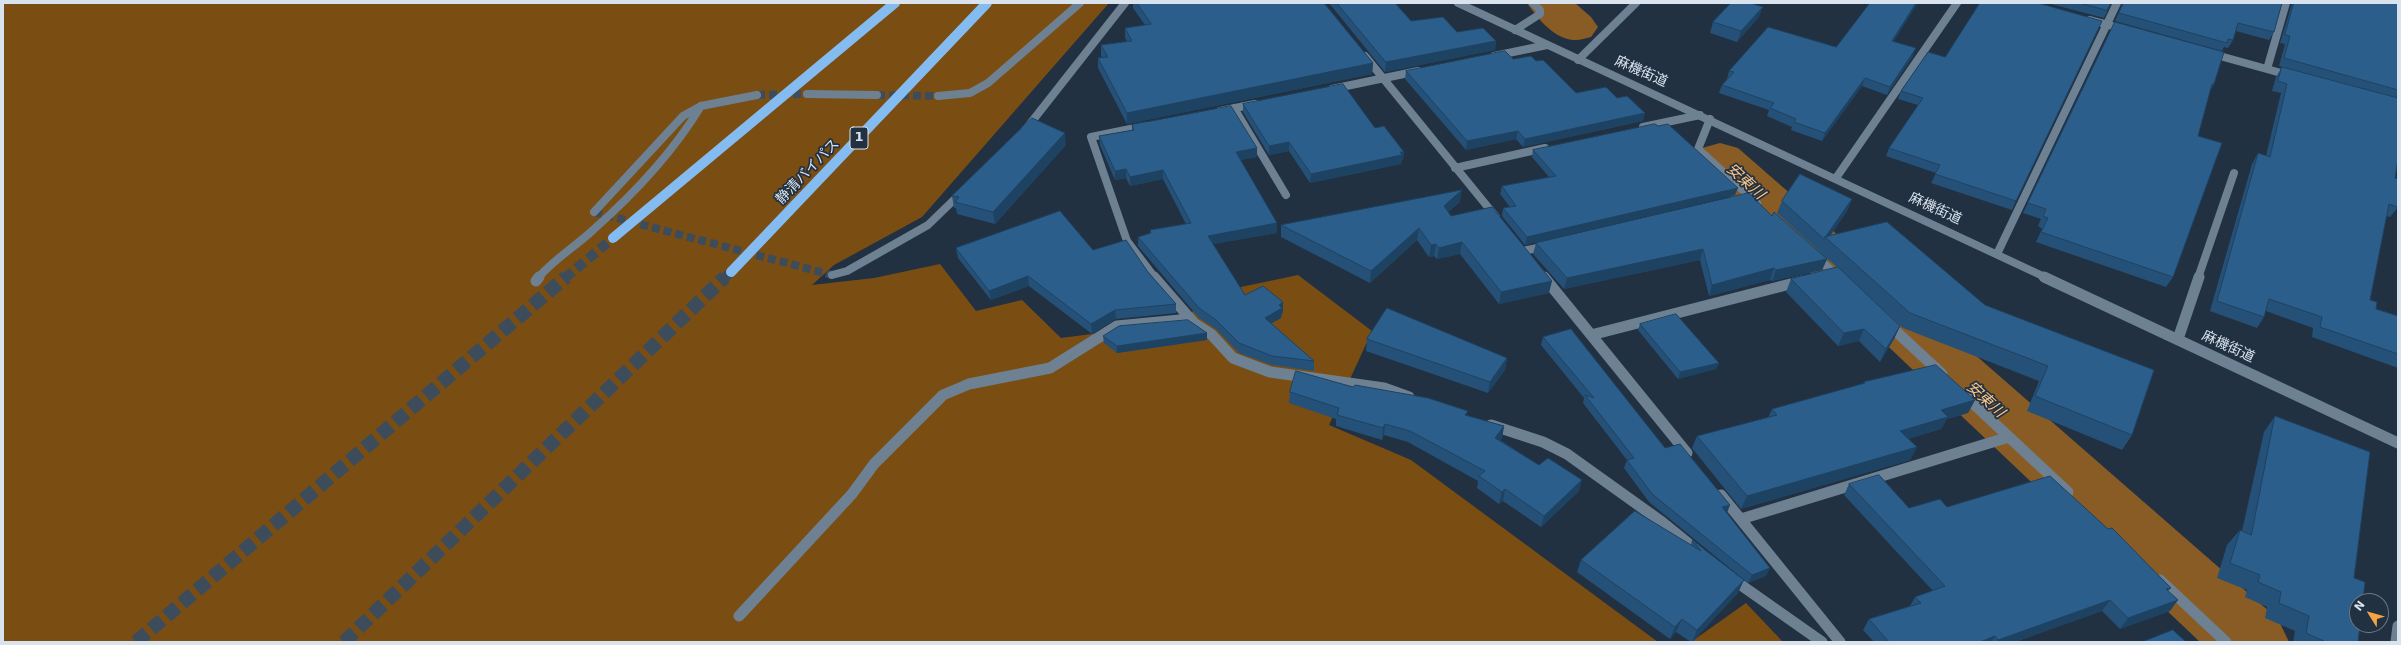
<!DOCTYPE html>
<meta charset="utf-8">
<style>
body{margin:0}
#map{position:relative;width:2401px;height:645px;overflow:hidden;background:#213141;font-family:"DejaVu Sans",sans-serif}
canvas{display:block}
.frame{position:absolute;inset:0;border:4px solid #d9e3ee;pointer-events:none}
.north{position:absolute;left:2349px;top:593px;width:40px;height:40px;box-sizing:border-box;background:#213141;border:1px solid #6b7886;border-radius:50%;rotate:307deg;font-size:11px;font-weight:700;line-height:16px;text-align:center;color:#d9e3ee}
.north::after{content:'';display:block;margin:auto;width:14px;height:18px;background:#f2a542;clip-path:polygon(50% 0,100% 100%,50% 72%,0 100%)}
</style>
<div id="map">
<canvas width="2401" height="645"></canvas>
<div class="frame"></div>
<div class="north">N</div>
</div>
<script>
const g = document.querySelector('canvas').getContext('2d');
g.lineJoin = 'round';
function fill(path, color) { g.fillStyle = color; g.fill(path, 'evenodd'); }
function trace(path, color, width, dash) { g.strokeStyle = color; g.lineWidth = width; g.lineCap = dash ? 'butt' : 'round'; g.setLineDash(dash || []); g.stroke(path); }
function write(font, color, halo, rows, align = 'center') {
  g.font = font + ' "DejaVu Sans","Noto Sans JP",sans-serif'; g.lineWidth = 3.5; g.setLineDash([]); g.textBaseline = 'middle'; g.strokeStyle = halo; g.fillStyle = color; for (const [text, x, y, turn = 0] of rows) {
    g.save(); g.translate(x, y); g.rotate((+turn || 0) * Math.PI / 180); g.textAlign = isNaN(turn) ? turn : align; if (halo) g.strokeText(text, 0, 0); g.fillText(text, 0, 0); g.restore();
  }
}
fill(new Path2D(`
 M 3,3 L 1109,3 L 922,217 L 834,265 L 812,285 L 874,278 L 940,264 L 976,311 L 1022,300 L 1061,338 L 1168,324 L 1241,287 L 1298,275 L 1372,331 L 1329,425 L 1411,460 L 1658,642 L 3,642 Z
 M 1746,603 L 1783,642 L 1691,642 Z`), '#7a4e13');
fill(new Path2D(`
 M 1527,3 L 1575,3 L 1591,17 L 1598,27 L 1591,37 C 1586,38 1580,40 1576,40 C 1556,41 1537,18 1527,3 Z
 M 1720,143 L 1738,148 L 2278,619 L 2289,642 L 2200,642 L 1702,170 L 1694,159 L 1702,148 Z`), '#885c24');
trace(new Path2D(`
 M 757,95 L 807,94
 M 877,95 L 938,96
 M 594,212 L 832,275`), '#3d4c5b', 8, [8, 4]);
trace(new Path2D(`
 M 565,278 L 613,238
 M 724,278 L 731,272`), '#3d4c5b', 10, [10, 5]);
trace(new Path2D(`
 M 136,642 L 566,277
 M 344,642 L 725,277`), '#3d4c5b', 14, [14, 6]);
trace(new Path2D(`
 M 1458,3 L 2047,278
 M 2090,20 L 2124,29
 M 1515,30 L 1540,14 L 1540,10 L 1533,3
 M 2209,53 L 2292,76
 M 1365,56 L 1496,217
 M 1494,56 L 1547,45
 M 1578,60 L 1636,3
 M 2267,69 L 2286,3
 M 1332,89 L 1418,71
 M 807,94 L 877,95
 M 938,96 L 970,93 L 988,83 L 1080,3
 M 1234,108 L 1286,195
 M 1220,111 L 1255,104
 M 1710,119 L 1698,149 L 1757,203
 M 1145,126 L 1091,137 L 1127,241 L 1155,278
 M 1643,127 L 1700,115
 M 1026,129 L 1125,3
 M 1455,168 L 1545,148
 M 1836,178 L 1957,3
 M 594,212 L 683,116 L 701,106 L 757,95
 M 1523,251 L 1547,246
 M 1997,254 L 2117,3
 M 1815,256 L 1839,277
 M 832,275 L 847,271 L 928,225 L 962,192
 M 1542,275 L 1545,278
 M 538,278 C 554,259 575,247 593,230 C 635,193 672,154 701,106
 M 2198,278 L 2234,173`), '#6e8193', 8);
trace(new Path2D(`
 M 1154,277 L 1194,323 L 1211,334 L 1233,358 L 1270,372 L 1384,388 L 1409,397
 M 1544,277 L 1687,453
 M 2044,277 L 2398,443
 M 536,281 L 539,277
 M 1888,324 L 1942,374
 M 1591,335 L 1802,281
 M 2178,339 L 2199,277
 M 1964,395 L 2068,492
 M 1491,425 L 1543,442 L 1567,454 L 1662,522 L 1699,552
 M 1721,495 L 1840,642
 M 1741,519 L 2009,437
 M 1731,578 L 1822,642
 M 2160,580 L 2226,642
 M 739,616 L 852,494 L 874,464 L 943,395 L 969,384 L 1050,368 L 1117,326 L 1190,319
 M 2396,642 L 2398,626`), '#6e8193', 11);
trace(new Path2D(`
 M 613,238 L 895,3
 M 731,272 L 987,3`), '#84bcf2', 10);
fill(new Path2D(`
 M 1133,3 L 1324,3 L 1373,63 L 1372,74 L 1127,124 L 1098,68 L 1098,58 L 1102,57 L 1101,56 L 1101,45 L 1127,41 L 1125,38 L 1125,28 L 1145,25 L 1133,8 Z
 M 1329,3 L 1395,3 L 1411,21 L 1496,41 L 1495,50 L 1385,72 Z
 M 2047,3 L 2111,3 L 2104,18 Z
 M 2121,3 L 2282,3 L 2274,32 L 2269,40 L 2236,31 L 2233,40 L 2228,48 L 2224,47 L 2222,51 L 2115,21 L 2122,5 Z
 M 2291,3 L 2398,3 L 2398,159 L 2395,178 L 2398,179 L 2398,207 L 2390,217 L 2386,216 L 2370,300 L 2376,309 L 2398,316 L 2398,368 L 2312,337 L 2313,328 L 2266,311 L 2264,317 L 2257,328 L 2210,311 L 2252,164 L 2258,153 L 2266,156 L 2281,93 L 2272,91 L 2276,77 L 2282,67 L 2303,73 L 2279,66 L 2285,44 L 2280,43 L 2292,4 Z
 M 1759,17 L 1737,42 L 1710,33 L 1713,22 Z
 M 2115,22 L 2214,84 L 2210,91 L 2198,136 L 2173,277 L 2166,287 L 2036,242 L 2042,229 L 2038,226 L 2041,219 L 2023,213 Z
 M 1894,42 L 1913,56 L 1887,95 L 1862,86 L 1822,141 L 1791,130 L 1792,127 L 1767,116 L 1769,110 L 1719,93 L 1722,85 L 1727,79 L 1729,71 L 1836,47 Z
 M 1945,57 L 2016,201 L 2012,210 L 1931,183 L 1936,173 L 1886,156 L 1889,148 L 1918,105 L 1898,99 L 1901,91 Z
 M 1513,59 L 1536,61 L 1576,93 L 1617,98 L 1645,113 L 1643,121 L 1523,147 L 1516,139 L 1466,150 L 1405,79 L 1406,71 Z
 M 1243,104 L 1375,128 L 1404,152 L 1403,160 L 1402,160 L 1401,164 L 1310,183 L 1289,151 L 1269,155 L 1243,112 Z
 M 1132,125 L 1257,148 L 1257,157 L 1240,160 L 1277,233 L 1213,244 L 1245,295 L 1283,302 L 1283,312 L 1282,313 L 1281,318 L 1271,323 L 1314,361 L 1314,371 L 1272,365 L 1239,353 L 1216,329 L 1199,318 L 1138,246 L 1138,237 L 1150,233 L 1150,230 L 1186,224 L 1163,179 L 1130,186 L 1126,178 L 1115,180 L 1100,145 L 1099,136 L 1132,130 Z
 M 1066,145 L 995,224 L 957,214 L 956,208 L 954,208 L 952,196 Z
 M 1533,150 L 1735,195 L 1525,245 L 1502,216 L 1503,208 L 1510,207 L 1500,194 L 1502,186 L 1549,177 L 1532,157 Z
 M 1852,199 L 1847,211 L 1830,236 L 1887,222 L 2132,435 L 2122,450 L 2027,411 L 2039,381 L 1903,328 L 1875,302 L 1900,326 L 1894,339 L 1880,362 L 1859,341 L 1838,346 L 1786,292 L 1791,279 L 1837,267 L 1819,252 L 1820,250 L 1819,251 L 1777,213 L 1782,201 Z
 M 1460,202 L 1448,212 L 1451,216 L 1549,293 L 1499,304 L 1460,254 L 1437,259 L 1434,256 L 1429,257 L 1417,240 L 1370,283 L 1281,237 L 1281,225 Z
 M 1772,216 L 1827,259 L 1822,270 L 1772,281 L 1770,280 L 1709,296 L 1700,260 L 1564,289 L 1533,254 L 1536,243 Z
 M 956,248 L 1093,250 L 1148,272 L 1176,304 L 1176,313 L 1116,319 L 1092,334 L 1029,286 L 991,300 L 958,258 Z
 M 1640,324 L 1719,363 L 1716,369 L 1678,379 L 1638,330 Z
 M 1207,333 L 1207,340 L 1117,353 L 1104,343 L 1103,336 Z
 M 1543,337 L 1665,448 L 1727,512 L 1766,576 L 1748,583 L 1649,502 L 1624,468 L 1627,460 L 1583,403 L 1584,398 L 1541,345 Z
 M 1367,339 L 1507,358 L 1505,370 L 1488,393 L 1366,351 Z
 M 1864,382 L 1975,400 L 1968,413 L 1947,419 L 1941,429 L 1908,439 L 1917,447 L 1910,460 L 1741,509 L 1692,448 L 1697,436 L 1768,418 L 1772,409 L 1863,384 Z
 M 1353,387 L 1467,416 L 1504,426 L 1502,438 L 1500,440 L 1579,491 L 1541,527 L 1503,501 L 1499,504 L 1477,488 L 1478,481 L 1408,442 L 1384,435 L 1382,440 L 1336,426 L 1336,419 L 1289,403 L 1290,392 Z
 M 2275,416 L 2354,578 L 2358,642 L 2293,642 L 2295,631 L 2265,618 L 2267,607 L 2245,597 L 2247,590 L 2217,578 L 2227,545 L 2240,530 L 2242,531 L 2264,432 Z
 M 1849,484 L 1909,508 L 1947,507 L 2171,588 L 2168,591 L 2170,611 L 2120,629 L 2102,611 L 2015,642 L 1874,642 L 1863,630 L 1869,619 L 1910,606 L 1915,597 L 1933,591 L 1844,495 Z
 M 1692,540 L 1738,593 L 1692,642 L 1691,642 L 1676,632 L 1670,639 L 1577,572 L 1581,560 L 1691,545 Z`), '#255178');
fill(new Path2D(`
 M 1916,3 L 1918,3 L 1889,49 L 1892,41 Z
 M 1763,7 L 1759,17 L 1737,42 L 1741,31 Z
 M 1496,41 L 1495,50 L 1385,72 L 1386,62 Z
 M 1916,48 L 1913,56 L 1887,95 L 1890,87 Z
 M 1373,63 L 1372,74 L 1127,124 L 1127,113 Z
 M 1865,78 L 1862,86 L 1822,141 L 1825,133 Z
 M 1645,113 L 1643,121 L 1523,147 L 1525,139 Z
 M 1518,131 L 1516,139 L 1466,150 L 1467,141 Z
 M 1065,133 L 1066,145 L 995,224 L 993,212 Z
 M 1289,142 L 1289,151 L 1269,155 L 1269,146 Z
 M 1257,148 L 1257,157 L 1235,161 L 1236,152 Z
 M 1404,152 L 1403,160 L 1402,160 L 1401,164 L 1310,183 L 1311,174 Z
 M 1126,169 L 1126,178 L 1115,180 L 1115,171 Z
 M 1163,170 L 1163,179 L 1130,186 L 1130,177 Z
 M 1738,188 L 1735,195 L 1525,245 L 1527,237 Z
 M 1462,190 L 1460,202 L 1442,218 L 1444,206 Z
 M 1852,199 L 1847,211 L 1828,239 L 1825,237 Z
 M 1277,223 L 1277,233 L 1208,245 L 1208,236 Z
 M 1419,228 L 1417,240 L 1370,283 L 1371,271 Z
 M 1462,242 L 1460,254 L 1437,259 L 1439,248 Z
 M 1436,244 L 1434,256 L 1429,257 L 1431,245 Z
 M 1703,249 L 1700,260 L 1564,289 L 1567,278 Z
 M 1827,259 L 1822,270 L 1772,281 L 1776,270 Z
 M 1774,268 L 1770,280 L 1709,296 L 1712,285 Z
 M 1028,276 L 1029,286 L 991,300 L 989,291 Z
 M 1552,281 L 1549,293 L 1499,304 L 1501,292 Z
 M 1283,302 L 1283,312 L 1282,313 L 1281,318 L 1265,327 L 1265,318 L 1279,305 Z
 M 1115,310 L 1116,319 L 1092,334 L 1091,324 Z
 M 1900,326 L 1894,339 L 1880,362 L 1886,349 Z
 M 1864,329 L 1859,341 L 1838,346 L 1844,333 Z
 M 1207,333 L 1207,340 L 1117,353 L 1117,346 Z
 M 1507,358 L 1505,370 L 1488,393 L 1490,382 Z
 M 1719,363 L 1716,369 L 1678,379 L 1680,372 Z
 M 1975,400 L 1968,413 L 1947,419 L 1941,429 L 1894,443 L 1900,431 L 1941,410 Z
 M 1385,424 L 1384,435 L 1382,440 L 1383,428 Z
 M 1504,426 L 1502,438 L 1493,449 L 1495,438 Z
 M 1917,447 L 1910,460 L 1741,509 L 1747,496 Z
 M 1582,480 L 1579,491 L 1541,527 L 1544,516 Z
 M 1505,489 L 1503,501 L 1499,504 L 1502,492 Z
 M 1730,505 L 1727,513 L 1722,507 Z
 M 1770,568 L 1766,576 L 1748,583 L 1752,575 Z
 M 1744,580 L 1738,593 L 1692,642 L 1697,630 Z
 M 2110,600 L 2102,611 L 2015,642 L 1997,642 L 1998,640 Z
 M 2178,600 L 2170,611 L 2120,629 L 2128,618 Z
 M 1682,619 L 1676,632 L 1670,639 L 1675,627 Z
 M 1995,636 L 1991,642 L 1980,642 Z`), '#1e4261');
const building = new Path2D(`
 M 1137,3 L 1324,3 L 1373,63 L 1127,113 L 1098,58 L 1108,57 L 1101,45 L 1132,41 L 1125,28 L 1151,24 Z
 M 1337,3 L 1395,3 L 1411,21 L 1443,17 L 1457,32 L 1483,28 L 1496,41 L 1386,62 Z
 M 1731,3 L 1750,3 L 1763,7 L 1741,31 L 1713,22 Z
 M 1870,3 L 1916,3 L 1892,41 L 1916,48 L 1890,87 L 1865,78 L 1825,133 L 1794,122 L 1796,119 L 1770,108 L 1774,103 L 1722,85 L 1734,72 L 1729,71 L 1768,27 L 1836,47 Z
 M 1980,3 L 2038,3 L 2102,21 L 2016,201 L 1935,174 L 1940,165 L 1889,148 L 1923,98 L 1901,91 L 1928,52 L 1945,57 Z
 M 2080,3 L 2111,3 L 2107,10 Z
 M 2124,3 L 2282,3 L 2274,32 L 2238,23 L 2233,40 L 2228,39 L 2227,43 L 2119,13 Z
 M 2294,3 L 2398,3 L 2398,90 L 2284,58 L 2290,36 L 2285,35 Z
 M 2115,22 L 2224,52 L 2214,84 L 2212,84 L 2198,136 L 2222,143 L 2173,277 L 2041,232 L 2048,218 L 2043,216 L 2046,209 L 2028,203 Z
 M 1505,51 L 1513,59 L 1531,56 L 1536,61 L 1543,60 L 1576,93 L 1606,87 L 1617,98 L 1627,96 L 1645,113 L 1525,139 L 1518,131 L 1467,141 L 1406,71 Z
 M 2282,67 L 2398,98 L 2398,159 L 2395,178 L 2398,179 L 2398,207 L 2389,204 L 2370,300 L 2377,302 L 2376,309 L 2398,316 L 2398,354 L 2320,327 L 2322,317 L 2269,299 L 2264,317 L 2217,301 L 2258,153 L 2270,157 L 2287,84 L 2278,81 Z
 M 1343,84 L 1375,128 L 1384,126 L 1404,152 L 1400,152 L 1402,155 L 1311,174 L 1289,142 L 1269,146 L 1243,104 Z
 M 1231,106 L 1257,148 L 1236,152 L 1277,223 L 1208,236 L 1245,295 L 1263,286 L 1283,302 L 1279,305 L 1282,308 L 1265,318 L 1314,361 L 1272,356 L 1239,343 L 1216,320 L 1199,308 L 1138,237 L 1151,233 L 1150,230 L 1191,223 L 1163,170 L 1130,177 L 1126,169 L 1115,171 L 1099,136 L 1134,130 L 1132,125 Z
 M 1032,118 L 1065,133 L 993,212 L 955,202 L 959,197 L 952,196 Z
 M 1655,124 L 1658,126 L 1668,124 L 1738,188 L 1527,237 L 1503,208 L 1516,206 L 1502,186 L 1556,176 L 1533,150 Z
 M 1800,174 L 1852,199 L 1824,239 L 1782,201 Z
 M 1462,190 L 1444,206 L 1451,216 L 1492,207 L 1552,281 L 1501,292 L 1462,242 L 1439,248 L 1436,244 L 1431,245 L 1419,228 L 1371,271 L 1281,225 Z
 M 1749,193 L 1772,216 L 1774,212 L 1827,259 L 1776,270 L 1774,268 L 1712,285 L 1703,249 L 1567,278 L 1536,243 Z
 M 1060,211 L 1093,250 L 1126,240 L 1148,272 L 1176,304 L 1115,310 L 1091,324 L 1028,276 L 989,291 L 956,248 Z
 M 1887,222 L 1985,305 L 2154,370 L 2132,435 L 2035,396 L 2048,366 L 1910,313 L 1825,237 Z
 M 1838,267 L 1900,326 L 1886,349 L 1864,329 L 1844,333 L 1791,279 Z
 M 1387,308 L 1507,358 L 1490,382 L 1367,339 Z
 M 1676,314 L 1719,363 L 1680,372 L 1640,324 Z
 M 1188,320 L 1207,333 L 1117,346 L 1103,336 L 1119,326 Z
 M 1571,329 L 1665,448 L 1680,444 L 1730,505 L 1722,507 L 1770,568 L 1752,575 L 1652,494 L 1627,460 L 1634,458 L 1585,395 L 1594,398 L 1543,337 Z
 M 1936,365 L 1975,400 L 1941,410 L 1948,417 L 1900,431 L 1917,447 L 1747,496 L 1697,436 L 1777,415 L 1772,409 L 1865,383 L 1864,382 Z
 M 1296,371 L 1353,387 L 1355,385 L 1428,398 L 1468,411 L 1465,415 L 1504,426 L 1495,438 L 1539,465 L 1548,458 L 1582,480 L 1544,516 L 1505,489 L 1502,492 L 1479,476 L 1485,471 L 1410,431 L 1385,424 L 1383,428 L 1337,415 L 1339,408 L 1290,392 Z
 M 2275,416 L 2370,452 L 2354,578 L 2365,582 L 2363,601 L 2357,601 L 2357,625 L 2360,625 L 2358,642 L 2326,642 L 2306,633 L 2309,616 L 2279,603 L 2281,592 L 2258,582 L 2260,575 L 2230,563 L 2240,530 L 2251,535 Z
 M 1879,475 L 1909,508 L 1940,499 L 1947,507 L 2050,476 L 2108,529 L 2112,528 L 2171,588 L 2166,589 L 2178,600 L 2128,618 L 2110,600 L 1998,640 L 1995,636 L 1980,642 L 1889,642 L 1869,619 L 1921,603 L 1915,597 L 1945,586 L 1849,484 Z
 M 1635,511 L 1701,551 L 1692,540 L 1744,580 L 1697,630 L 1682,619 L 1675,627 L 1581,560 Z
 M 2173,630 L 2186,642 L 2142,642 Z`);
fill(building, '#2b5e8b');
trace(building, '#1e4261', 1);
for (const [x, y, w] of [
 [859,138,18]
]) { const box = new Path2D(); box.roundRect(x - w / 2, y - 11, w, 22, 3); g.fillStyle = '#213141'; g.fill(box); trace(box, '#d9e3ee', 1); }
write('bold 13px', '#d9e3ee', null, [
 ["1",859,138]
]);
write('14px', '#d9e3ee', '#213141', [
 ["麻機街道",1641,72,24],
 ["静清バイパス",808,172,-46],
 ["麻機街道",1935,209,25],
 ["麻機街道",2228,347,25]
]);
write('italic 15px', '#fbc68a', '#213141', [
 ["安東川",1745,182,42],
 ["安東川",1985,400,42]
]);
</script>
